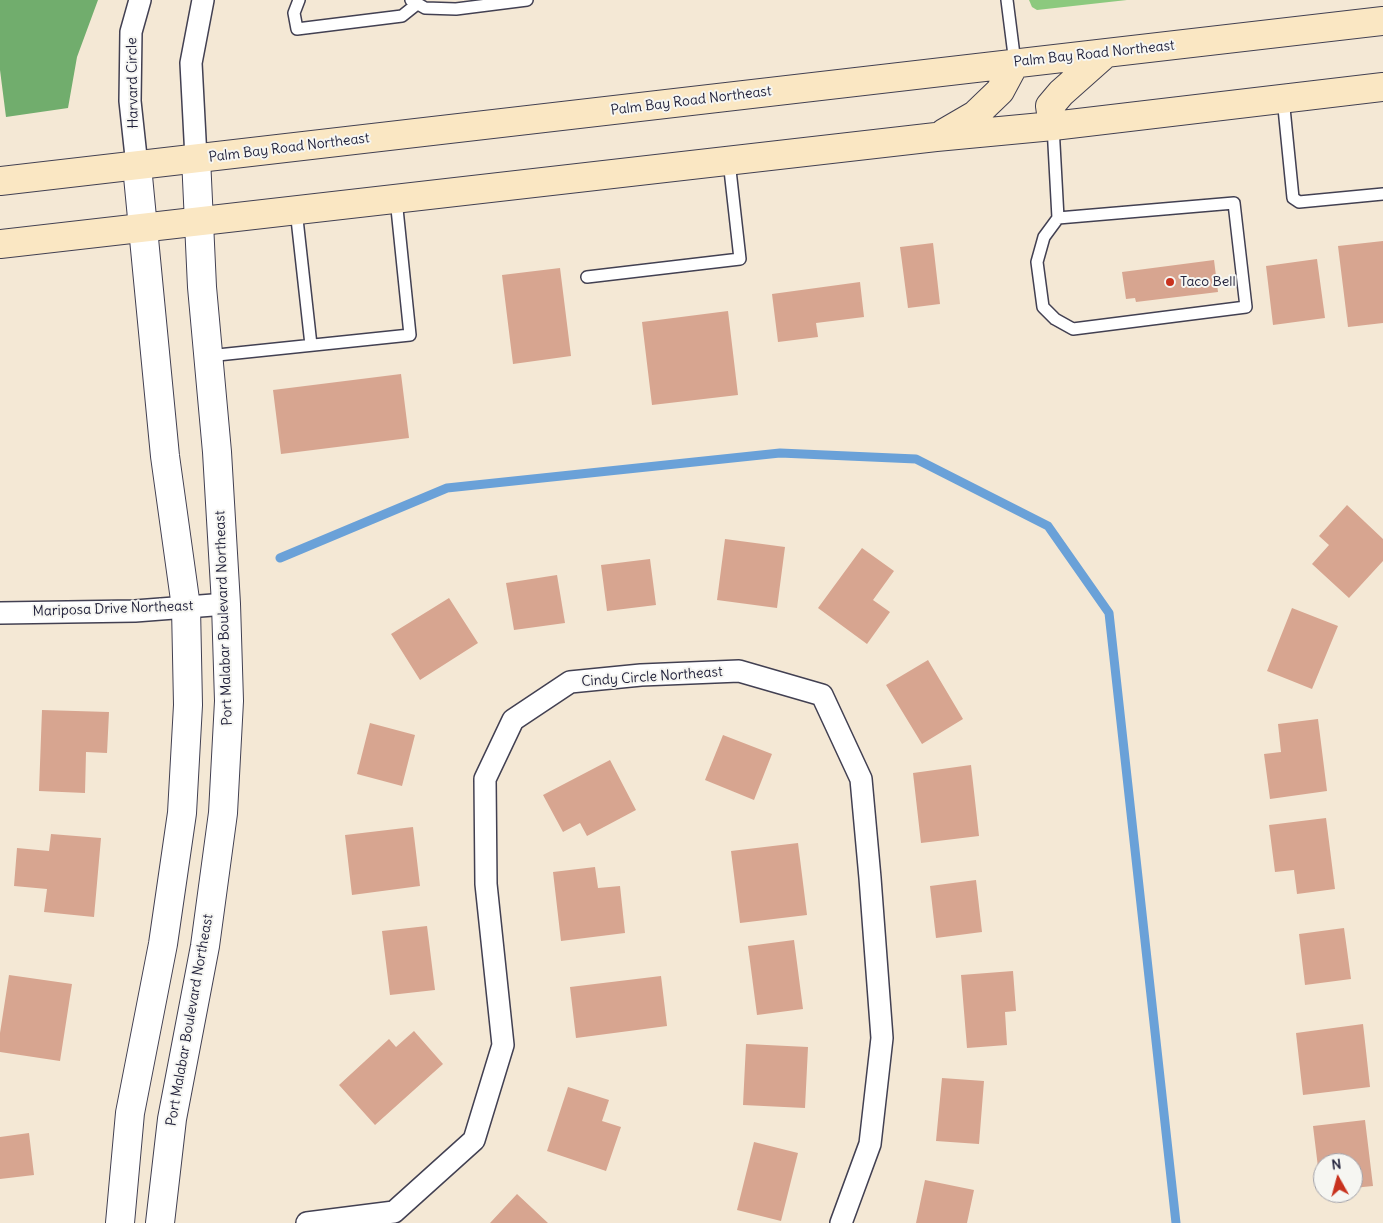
<!DOCTYPE html>
<style>
body{margin:0}
#map{position:relative;width:1383px;height:1223px;overflow:hidden;background:#f4e8d5;font-family:Delius,sans-serif}
canvas{display:block}
.north{position:absolute;left:1313px;top:1153px;width:50px;height:50px;box-sizing:border-box;background:#f6f6f2;border:1px solid #a1a1a9;border-radius:50%;rotate:353deg;font-size:14px;font-weight:700;line-height:20px;text-align:center;color:#22223b}
.north::after{content:'';display:block;margin:auto;width:18px;height:22px;background:#c8321e;clip-path:polygon(50% 0,100% 100%,50% 72%,0 100%)}
</style>
<div id="map">
<canvas width="1383" height="1223"></canvas>
<div class="north">N</div>
</div>
<script>
const g = document.querySelector('canvas').getContext('2d');
g.lineJoin = 'round';
function fill(path, color) { g.fillStyle = color; g.fill(path, 'evenodd'); }
function trace(path, color, width, dash) { g.strokeStyle = color; g.lineWidth = width; g.lineCap = dash ? 'butt' : 'round'; g.setLineDash(dash || []); g.stroke(path); }
function write(font, color, halo, rows, align = 'center') {
  g.font = font + ' Delius,sans-serif'; g.lineWidth = 4; g.setLineDash([]); g.textBaseline = 'middle'; g.strokeStyle = halo; g.fillStyle = color; for (const [text, x, y, turn = 0] of rows) {
    g.save(); g.translate(x, y); g.rotate((+turn || 0) * Math.PI / 180); g.textAlign = isNaN(turn) ? turn : align; if (halo) g.strokeText(text, 0, 0); g.fillText(text, 0, 0); g.restore();
  }
}
fill(new Path2D(`
 M 1029,0 L 1127,0 L 1037,10 L 1032,7 Z`), '#8cc97e');
fill(new Path2D(`
 M 0,0 L 98,0 L 77,57 L 68,108 L 6,117 L 0,70 Z`), '#71ad6d');
trace(new Path2D(`
 M 280,558 L 447,488 L 780,453 L 916,459 L 1048,526 L 1109,613 L 1176,1223`), '#6aa1d8', 9);
fill(new Path2D(`
 M 1383,241 L 1383,323 L 1348,327 L 1338,246 Z
 M 933,243 L 940,304 L 908,308 L 900,247 Z
 M 1317,259 L 1325,318 L 1273,325 L 1266,266 Z
 M 1214,260 L 1218,292 L 1136,302 L 1135,298 L 1126,299 L 1122,272 Z
 M 560,268 L 571,356 L 513,364 L 502,275 Z
 M 860,282 L 864,317 L 816,323 L 818,337 L 778,342 L 772,294 Z
 M 728,311 L 738,395 L 652,405 L 642,322 Z
 M 401,374 L 409,438 L 281,454 L 273,390 Z
 M 1347,505 L 1383,539 L 1383,561 L 1349,598 L 1312,564 L 1329,545 L 1319,536 Z
 M 725,539 L 785,547 L 777,608 L 717,600 Z
 M 862,548 L 894,571 L 873,600 L 890,612 L 867,644 L 818,608 Z
 M 650,559 L 656,605 L 607,611 L 601,565 Z
 M 557,575 L 565,623 L 514,630 L 506,583 Z
 M 449,598 L 478,643 L 420,680 L 391,634 Z
 M 1292,608 L 1338,626 L 1312,689 L 1267,671 Z
 M 928,660 L 963,719 L 922,744 L 886,685 Z
 M 42,710 L 109,712 L 107,753 L 86,752 L 85,793 L 39,791 Z
 M 1318,719 L 1327,791 L 1270,799 L 1264,754 L 1281,752 L 1278,724 Z
 M 370,723 L 415,735 L 402,786 L 357,774 Z
 M 723,735 L 772,754 L 754,800 L 705,780 Z
 M 610,760 L 636,810 L 587,836 L 580,823 L 563,832 L 543,795 Z
 M 971,765 L 979,836 L 921,843 L 913,773 Z
 M 1326,818 L 1335,889 L 1297,894 L 1294,870 L 1275,872 L 1269,825 Z
 M 413,827 L 420,886 L 352,895 L 345,835 Z
 M 51,834 L 101,838 L 94,917 L 44,912 L 47,889 L 14,886 L 17,848 L 49,851 Z
 M 798,843 L 807,915 L 740,923 L 731,851 Z
 M 595,867 L 598,888 L 620,886 L 625,933 L 561,941 L 553,872 Z
 M 976,880 L 982,932 L 936,938 L 930,886 Z
 M 427,926 L 435,990 L 390,995 L 382,931 Z
 M 1344,928 L 1351,979 L 1305,985 L 1299,934 Z
 M 794,940 L 803,1009 L 757,1015 L 748,946 Z
 M 1013,971 L 1016,1011 L 1005,1012 L 1007,1045 L 967,1048 L 961,975 Z
 M 9,975 L 72,984 L 60,1061 L 0,1052 L 0,1033 Z
 M 661,976 L 667,1026 L 576,1038 L 570,987 Z
 M 1363,1024 L 1370,1087 L 1303,1095 L 1296,1033 Z
 M 414,1031 L 443,1064 L 375,1125 L 339,1085 L 389,1039 L 396,1047 Z
 M 746,1044 L 808,1047 L 805,1108 L 743,1105 Z
 M 942,1078 L 984,1081 L 979,1144 L 936,1141 Z
 M 568,1087 L 609,1100 L 602,1121 L 621,1127 L 606,1171 L 547,1151 Z
 M 1365,1120 L 1373,1186 L 1353,1188 L 1353,1163 L 1323,1163 L 1323,1192 L 1321,1192 L 1313,1126 Z
 M 29,1133 L 34,1175 L 0,1179 L 0,1137 Z
 M 754,1142 L 798,1153 L 781,1221 L 737,1210 Z
 M 925,1180 L 974,1190 L 967,1223 L 916,1223 Z
 M 517,1194 L 548,1223 L 490,1223 Z`), '#d7a590');
const service = new Path2D(`
 M 299,0 L 294,13 L 297,29 L 402,16 L 417,4
 M 411,0 L 425,8 L 456,9 L 527,0
 M 1007,0 L 1015,63
 M 1283,98 L 1293,198 L 1299,202 L 1383,194
 M 1053,126 L 1058,218 L 1044,237 L 1037,262 L 1043,307 L 1055,319 L 1073,329 L 1246,307 L 1234,203 L 1058,218
 M 296,210 L 311,345
 M 587,277 L 740,259 L 729,161
 M 208,356 L 410,335 L 396,199`);
const minor = new Path2D(`
 M 196,158 L 191,63 L 203,0
 M 137,166 L 130,101 L 131,32 L 140,0
 M 0,613 L 135,611 L 226,604
 M 307,1223 L 394,1212 L 474,1140 L 503,1045 L 486,884 L 485,779 L 513,720 L 570,682 L 641,675 L 739,671 L 822,695 L 861,779 L 870,878 L 882,1038 L 870,1144 L 841,1223`);
const tertiary = new Path2D(`
 M 120,1223 L 130,1113 L 163,944 L 182,813 L 188,705 L 186,607 L 165,456 L 137,166
 M 160,1223 L 172,1119 L 205,946 L 223,813 L 229,701 L 226,604 L 217,452 L 202,287 L 196,158`);
const secondary = new Path2D(`
 M 1053,126 L 1050,106 L 1061,93 L 1106,53
 M 944,133 L 975,115 L 1000,91 L 1015,63
 M 0,181 L 1383,21
 M 0,244 L 936,137 L 1053,126 L 1383,87`);
trace(service, '#424052', 14);
trace(minor, '#424052', 24);
trace(tertiary, '#424052', 30);
trace(secondary, '#424052', 30);
trace(service, '#fff', 11);
trace(minor, '#fff', 21);
trace(tertiary, '#fff', 28);
trace(secondary, '#fae7c3', 28);
for (const [x, y, r, color] of [
 [1170,282,5,"#c8321e"]
]) { const dot = new Path2D(); dot.arc(x, y, r, 0, 2 * Math.PI); g.fillStyle = color; g.fill(dot); trace(dot, '#f6f6f2', 2); }
write('14px', '#22223b', '#f6f6f2', [
 ["Palm Bay Road Northeast",1094,54,-6],
 ["Harvard Circle",133,83,-91],
 ["Palm Bay Road Northeast",691,101,-7],
 ["Palm Bay Road Northeast",289,148,-7],
 ["Mariposa Drive Northeast",113,609,-2],
 ["Port Malabar Boulevard Northeast",224,618,-92],
 ["Cindy Circle Northeast",652,677,-4],
 ["Port Malabar Boulevard Northeast",190,1020,-80]
]);
write('14px', '#22223b', '#f6f6f2', [
 ["Taco Bell",1180,282]
], 'left');
</script>
